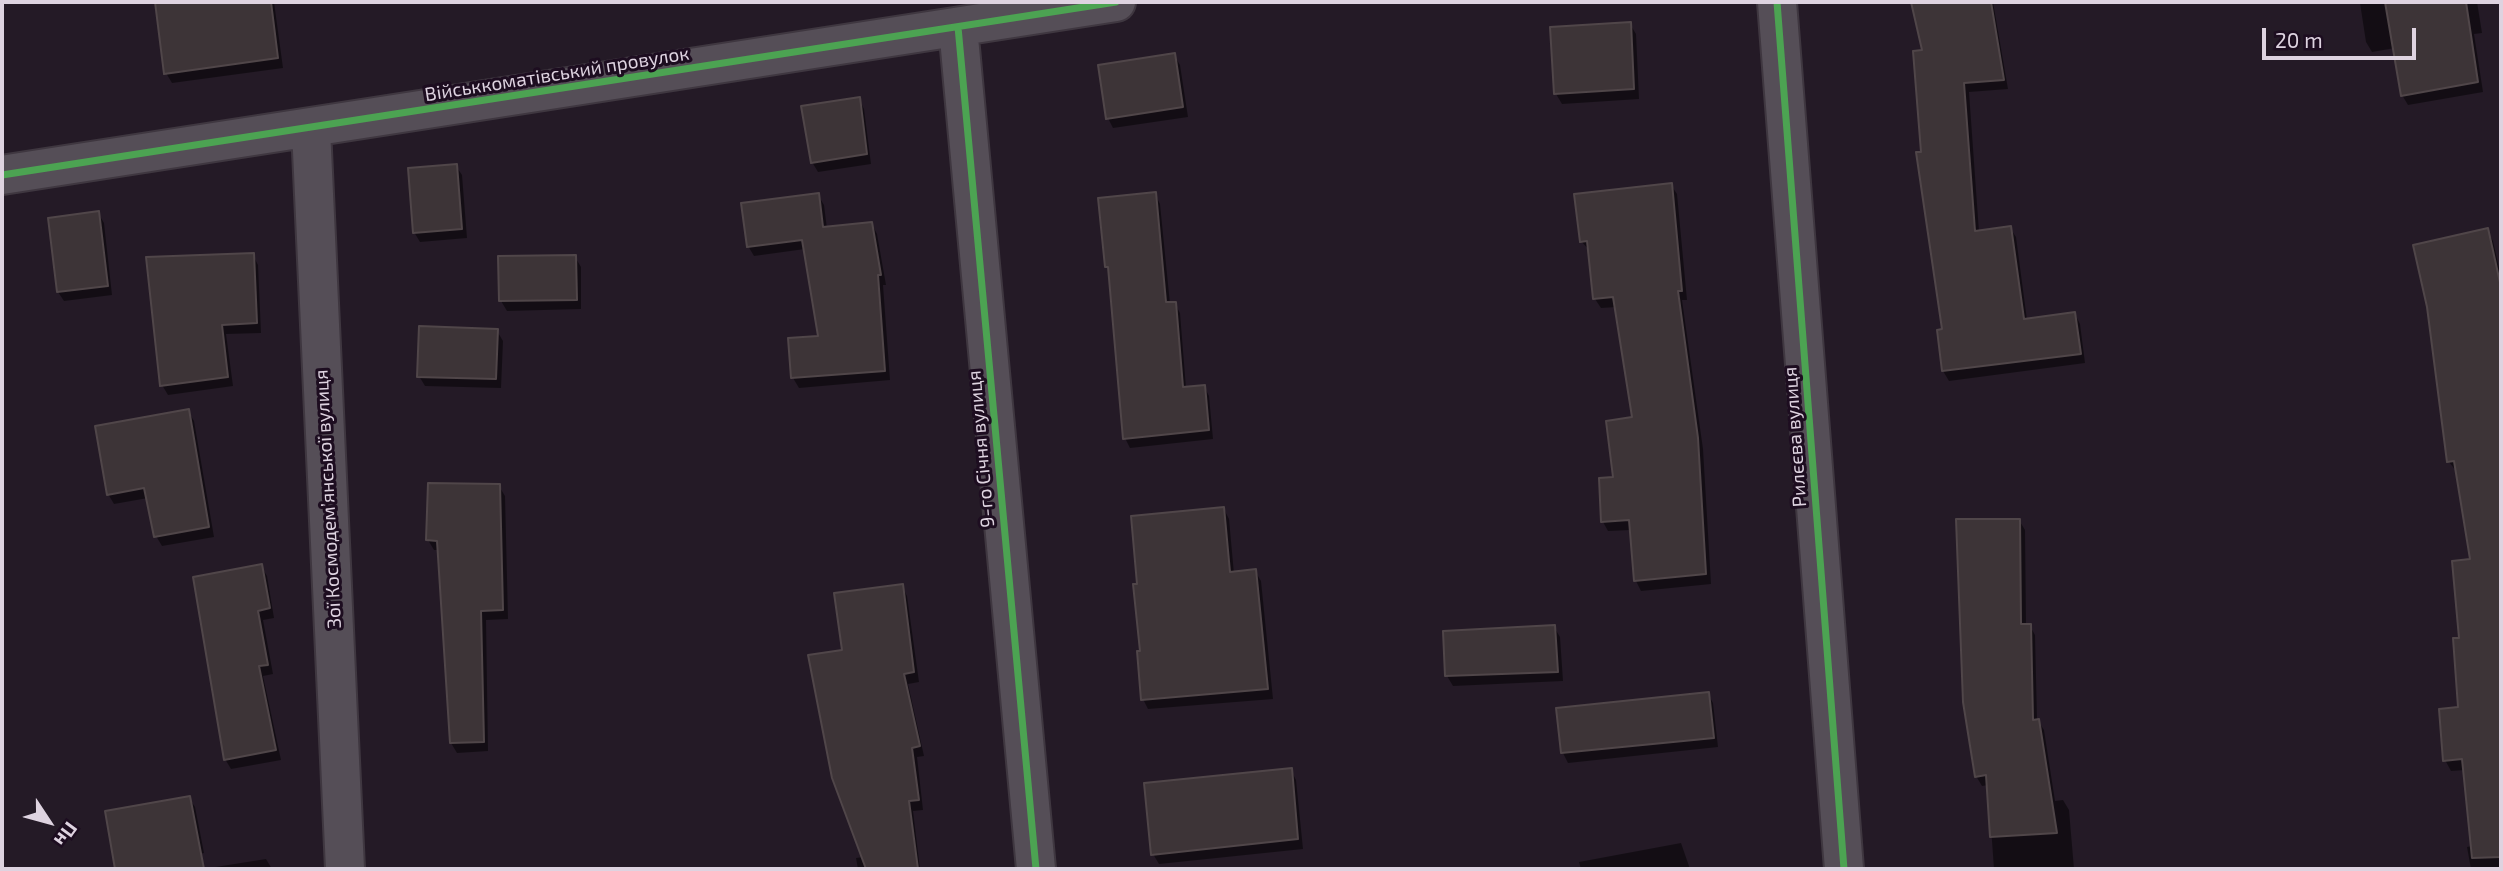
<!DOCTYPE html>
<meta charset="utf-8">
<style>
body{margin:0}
#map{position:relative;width:2503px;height:871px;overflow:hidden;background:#241a26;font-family:"Exo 2",sans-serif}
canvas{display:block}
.frame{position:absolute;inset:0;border:4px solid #ded3e0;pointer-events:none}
.north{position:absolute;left:14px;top:787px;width:70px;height:70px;-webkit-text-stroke:5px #1d0d20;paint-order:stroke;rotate:126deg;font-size:19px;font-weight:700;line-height:28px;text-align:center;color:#ded3e0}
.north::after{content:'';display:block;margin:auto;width:24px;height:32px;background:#ded3e0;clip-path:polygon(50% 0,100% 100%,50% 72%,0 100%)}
.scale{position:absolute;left:2262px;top:28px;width:154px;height:32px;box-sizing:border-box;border:4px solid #ded3e0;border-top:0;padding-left:9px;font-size:21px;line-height:24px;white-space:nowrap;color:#ded3e0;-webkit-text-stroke:5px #1d0d20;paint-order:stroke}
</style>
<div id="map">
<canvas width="2503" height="871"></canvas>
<div class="frame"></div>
<div class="north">Пн</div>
<div class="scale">20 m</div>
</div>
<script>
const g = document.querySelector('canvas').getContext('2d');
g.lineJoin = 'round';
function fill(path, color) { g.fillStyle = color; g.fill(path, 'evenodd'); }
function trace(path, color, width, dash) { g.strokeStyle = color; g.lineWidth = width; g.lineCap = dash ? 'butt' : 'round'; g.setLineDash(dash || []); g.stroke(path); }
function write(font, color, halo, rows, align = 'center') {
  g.font = font + ' "Exo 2",sans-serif'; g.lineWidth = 6; g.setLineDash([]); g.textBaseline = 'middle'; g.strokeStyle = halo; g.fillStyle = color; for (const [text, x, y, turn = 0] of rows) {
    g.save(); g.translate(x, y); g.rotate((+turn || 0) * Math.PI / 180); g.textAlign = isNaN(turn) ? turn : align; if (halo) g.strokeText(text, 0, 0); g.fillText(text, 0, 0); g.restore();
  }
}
fill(new Path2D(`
 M 157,2 L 274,2 L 283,68 L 172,83 L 166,73 Z
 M 1913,2 L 1993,2 L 2008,89 L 1969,92 L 1979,232 L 2010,228 L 2016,237 L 2027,320 L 2075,314 L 2080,324 L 2085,363 L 1949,381 L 1943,371 L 1944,331 L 1923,153 L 1924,52 Z
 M 2368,2 L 2477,2 L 2482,33 L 2474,34 L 2483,92 L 2408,105 L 2402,95 L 2395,48 L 2372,52 L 2366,42 L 2360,3 Z
 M 1630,24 L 1636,34 L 1639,99 L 1562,104 L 1556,94 Z
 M 1174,55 L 1180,65 L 1188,117 L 1113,128 L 1108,118 Z
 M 859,99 L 864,109 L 871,164 L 818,172 L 812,162 Z
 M 456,166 L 462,175 L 467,238 L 420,242 L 414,232 Z
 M 1671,185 L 1677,194 L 1687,300 L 1682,300 L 1703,449 L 1711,584 L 1641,591 L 1636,581 L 1631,530 L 1608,531 L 1603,522 L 1634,419 L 1617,307 L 1601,308 L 1595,299 L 1590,251 L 1581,241 Z
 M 1155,194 L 1160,204 L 1170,304 L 1175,304 L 1180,313 L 1186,388 L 1204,386 L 1209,396 L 1213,439 L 1130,448 L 1125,438 L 1110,273 L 1107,267 Z
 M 818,195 L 824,205 L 827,229 L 872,224 L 877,234 L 886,285 L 883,285 L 890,380 L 799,388 L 793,378 L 790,340 L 820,337 L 805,249 L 754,256 L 748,246 Z
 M 98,213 L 104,223 L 112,295 L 64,301 L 58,292 Z
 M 2487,230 L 2493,241 L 2501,276 L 2501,869 L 2471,869 L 2467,847 L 2472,846 L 2465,770 L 2451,771 L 2445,760 L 2460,708 L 2461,639 L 2472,561 L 2457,472 L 2449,462 Z
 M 253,255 L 258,265 L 261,333 L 226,334 L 233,386 L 168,395 L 162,385 Z
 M 575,257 L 581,267 L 581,309 L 507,311 L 501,301 Z
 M 497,331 L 503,341 L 501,388 L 425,386 L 419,376 Z
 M 188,411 L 194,421 L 214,537 L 162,546 L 156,536 L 148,498 L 114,504 L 108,494 Z
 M 499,486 L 505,496 L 508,619 L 486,620 L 488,751 L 457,753 L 451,743 L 439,550 L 434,550 L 428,540 Z
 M 1224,509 L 1229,519 L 1234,574 L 1255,571 L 1261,581 L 1273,699 L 1148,709 L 1143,699 L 1139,585 Z
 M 2019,520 L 2025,530 L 2026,626 L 2030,626 L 2035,635 L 2037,719 L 2044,730 L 2055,801 L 2063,800 L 2069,810 L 2074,869 L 1994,869 L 1988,785 L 1982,786 L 1976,776 Z
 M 261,566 L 267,576 L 274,618 L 263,620 L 273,674 L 263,676 L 281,760 L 231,769 L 225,759 Z
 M 902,586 L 907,596 L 919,682 L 908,684 L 924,756 L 917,757 L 923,810 L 913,811 L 920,869 L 858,869 L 856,858 L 863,857 L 844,651 Z
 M 1554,627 L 1560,637 L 1563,681 L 1453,686 L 1447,676 Z
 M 1708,694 L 1713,703 L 1718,747 L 1568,763 L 1563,753 L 1558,709 Z
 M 1291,770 L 1296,780 L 1303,849 L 1159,864 L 1153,854 Z
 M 189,798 L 195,807 L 204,853 L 121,868 Z
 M 1681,843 L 1690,869 L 1581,869 L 1579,862 Z
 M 266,859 L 272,869 L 203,869 Z`), '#0007');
const building = new Path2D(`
 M 155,2 L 271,2 L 278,58 L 164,74 Z
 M 1911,2 L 1991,2 L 2004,80 L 1964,83 L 1975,231 L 2011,226 L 2024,319 L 2075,312 L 2081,354 L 1942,371 L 1937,330 L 1942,329 L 1916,152 L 1921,152 L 1913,51 L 1922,50 Z
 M 2385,2 L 2466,2 L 2478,82 L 2401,96 Z
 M 1631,22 L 1634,89 L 1554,94 L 1550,27 Z
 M 1175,53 L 1183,107 L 1106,119 L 1098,65 Z
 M 860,97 L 867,154 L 811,163 L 801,106 Z
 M 457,164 L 462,229 L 413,233 L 408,168 Z
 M 1672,183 L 1682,291 L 1678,291 L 1698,438 L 1706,574 L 1634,581 L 1629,520 L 1601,522 L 1599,478 L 1613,477 L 1606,421 L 1632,417 L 1613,297 L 1593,299 L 1587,241 L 1580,242 L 1574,194 Z
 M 1156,192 L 1166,302 L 1176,302 L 1183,387 L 1205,385 L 1209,430 L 1123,439 L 1108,267 L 1105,267 L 1098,198 Z
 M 819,193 L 823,227 L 872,222 L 881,275 L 878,275 L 885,371 L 791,378 L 788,338 L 818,336 L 802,240 L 747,247 L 741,203 Z
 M 99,211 L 108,286 L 57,292 L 48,218 Z
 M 2488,228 L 2501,287 L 2501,857 L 2472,858 L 2462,759 L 2443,761 L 2439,709 L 2458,707 L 2453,638 L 2459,638 L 2452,561 L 2470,559 L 2454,461 L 2447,462 L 2427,307 L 2413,245 Z
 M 254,253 L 257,323 L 222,325 L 228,377 L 160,386 L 146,257 Z
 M 576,255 L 577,300 L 499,301 L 498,256 Z
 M 419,326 L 498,329 L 496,379 L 417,377 Z
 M 189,409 L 209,527 L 154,537 L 144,488 L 107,495 L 95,426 Z
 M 428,483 L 500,484 L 503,610 L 481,611 L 484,742 L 450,743 L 437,541 L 426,540 Z
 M 1224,507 L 1230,572 L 1256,569 L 1268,689 L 1141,700 L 1137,651 L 1140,651 L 1133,584 L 1137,584 L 1131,516 Z
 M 1956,519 L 2020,519 L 2021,624 L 2031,624 L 2033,720 L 2039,719 L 2057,833 L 1990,837 L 1986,775 L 1975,777 L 1963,702 Z
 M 262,564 L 270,608 L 258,611 L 268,665 L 259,666 L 276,750 L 224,760 L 193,577 Z
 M 903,584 L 914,672 L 904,674 L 920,746 L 912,748 L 919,800 L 909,801 L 918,869 L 866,869 L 832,778 L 808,655 L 842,650 L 834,593 Z
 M 1555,625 L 1558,672 L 1445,676 L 1443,631 Z
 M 1709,692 L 1714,738 L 1561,753 L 1556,708 Z
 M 1292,768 L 1298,839 L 1151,855 L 1144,783 Z
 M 190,796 L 204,869 L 115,869 L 105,811 Z`);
fill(building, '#3d3437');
trace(building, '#504649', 2);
const minor = new Path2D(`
 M 1777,2 L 1844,869
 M 958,27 L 1036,869
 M 311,129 L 345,869
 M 2,175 L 1116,2`);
trace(minor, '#3f3740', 42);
trace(minor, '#554e57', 38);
trace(new Path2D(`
 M 1777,2 L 1844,869
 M 958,27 L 1036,869
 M 2,175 L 1116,2`), '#4ca352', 7);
write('19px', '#ded3e0', '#1d0d20', [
 ["Військкоматівський провулок",557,74,-9],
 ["Рилєєва вулиця",1795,437,-94],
 ["9-го Січня вулиця",981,449,-95],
 ["Зої Космодем’янської вулиця",328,499,-93]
]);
</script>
